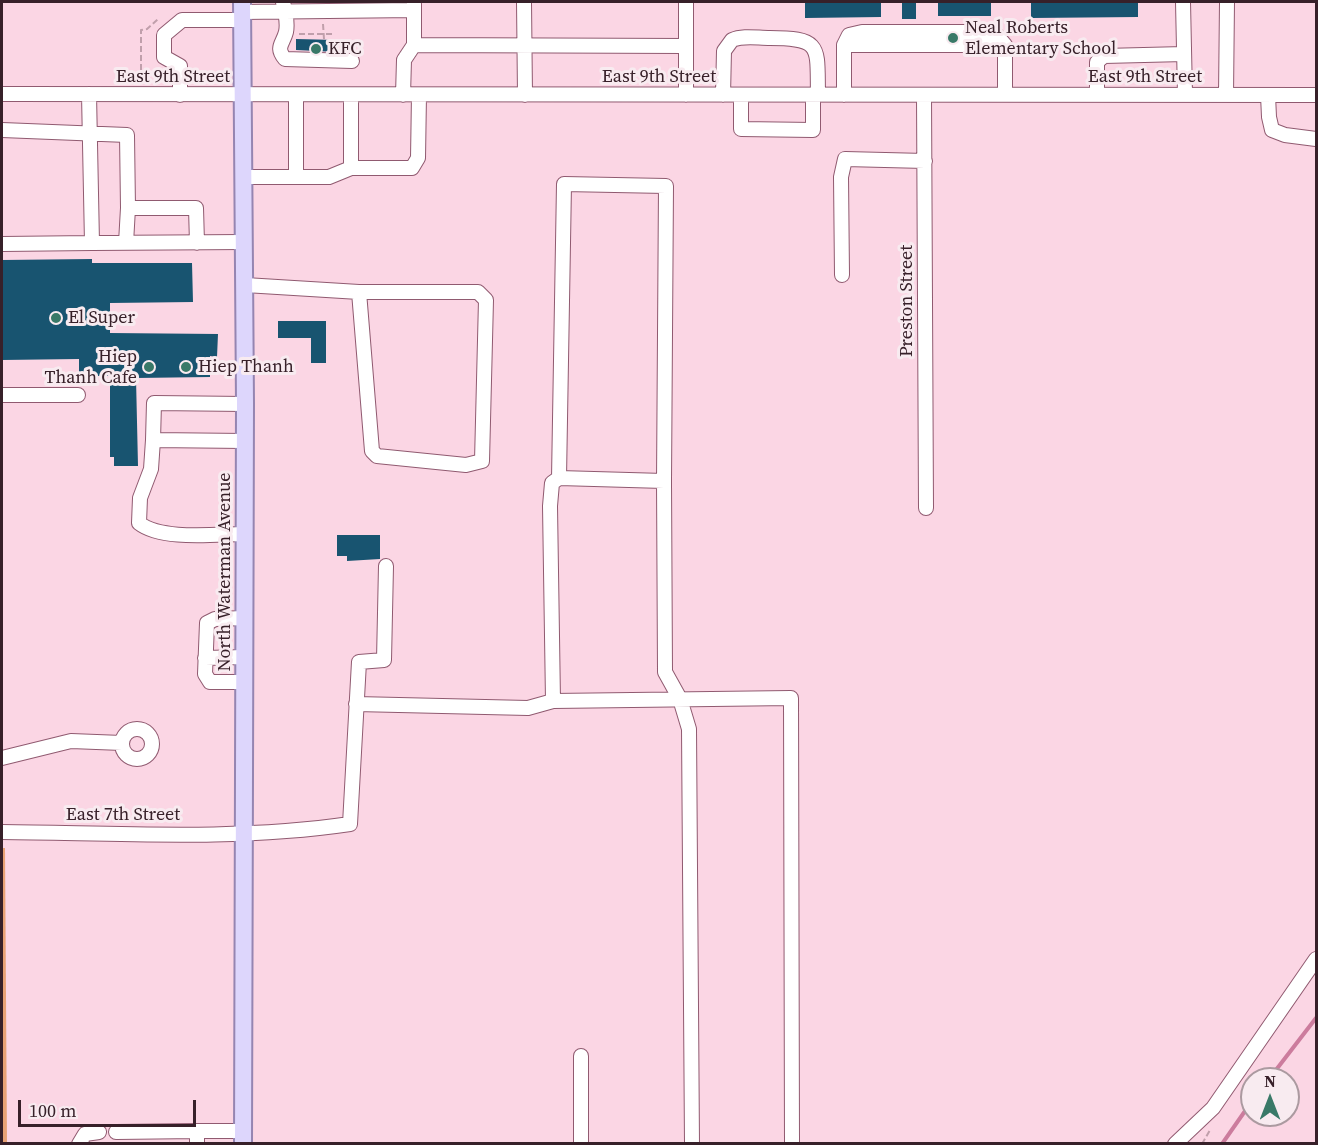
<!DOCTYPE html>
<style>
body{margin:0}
#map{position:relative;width:1318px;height:1145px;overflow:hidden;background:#fbd6e4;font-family:"Source Serif 4",serif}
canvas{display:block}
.frame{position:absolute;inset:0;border:3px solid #372029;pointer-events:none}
.north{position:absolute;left:1240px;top:1067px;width:60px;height:60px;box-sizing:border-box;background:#f8ebf0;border:2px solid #ab9aa0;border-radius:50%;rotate:0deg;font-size:16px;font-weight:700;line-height:24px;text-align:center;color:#372029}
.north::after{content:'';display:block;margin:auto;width:21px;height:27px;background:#397968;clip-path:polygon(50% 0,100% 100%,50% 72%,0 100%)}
.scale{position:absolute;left:18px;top:1100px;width:178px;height:27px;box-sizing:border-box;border:3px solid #372029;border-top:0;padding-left:8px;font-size:18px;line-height:21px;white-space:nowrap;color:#372029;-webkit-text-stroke:4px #f8ebf0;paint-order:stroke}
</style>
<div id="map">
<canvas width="1318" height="1145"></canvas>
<div class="frame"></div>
<div class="north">N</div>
<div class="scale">100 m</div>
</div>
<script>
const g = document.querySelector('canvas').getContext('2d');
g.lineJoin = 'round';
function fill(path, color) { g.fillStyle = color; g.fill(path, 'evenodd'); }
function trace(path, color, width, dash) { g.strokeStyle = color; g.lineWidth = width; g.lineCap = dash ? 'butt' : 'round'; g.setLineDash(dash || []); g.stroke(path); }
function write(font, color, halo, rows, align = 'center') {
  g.font = font + ' "Source Serif 4",serif'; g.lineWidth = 6; g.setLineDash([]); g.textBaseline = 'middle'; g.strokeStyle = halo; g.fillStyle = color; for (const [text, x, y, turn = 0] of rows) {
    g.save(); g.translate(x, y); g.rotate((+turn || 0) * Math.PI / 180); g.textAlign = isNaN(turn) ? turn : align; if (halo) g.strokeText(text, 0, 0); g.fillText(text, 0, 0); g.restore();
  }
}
fill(new Path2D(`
 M 2,848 L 5,848 L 7,1144 L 2,1143 Z`), '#e8a275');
trace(new Path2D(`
 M 1269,1079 L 1316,1018
 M 1222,1144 L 1252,1101`), '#cc7c9d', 4);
fill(new Path2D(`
 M 805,2 L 881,2 L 881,17 L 805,18 Z
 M 902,2 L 916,2 L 916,19 L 902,19 Z
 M 938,2 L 991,2 L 991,16 L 938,16 Z
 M 1031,2 L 1138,2 L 1138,17 L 1031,18 Z
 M 296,39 L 336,40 L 336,52 L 296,50 Z
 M 92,259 L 92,263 L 192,263 L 193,302 L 110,303 L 110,333 L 218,334 L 217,357 L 210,356 L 210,377 L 136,378 L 138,466 L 114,466 L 114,457 L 110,457 L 110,376 L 79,376 L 79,359 L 2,360 L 2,260 Z
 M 278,321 L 326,321 L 326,363 L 311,363 L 311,338 L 278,338 Z
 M 337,535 L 380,535 L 380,559 L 347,561 L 347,556 L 337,556 Z`), '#185470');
const minor = new Path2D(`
 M 283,2 C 285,10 288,23 286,32 C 283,44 275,47 285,59 L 352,61
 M 524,2 L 525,95
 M 686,2 L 686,95
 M 1183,2 L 1185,95
 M 242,12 L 414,10
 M 414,45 L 686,46
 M 844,45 L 849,35 L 862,32 L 994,32 L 1005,45
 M 2,94 L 1316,95
 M 89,94 L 92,243 L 244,242
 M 180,95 L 180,66 L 164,57 L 164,35 L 182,20 L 242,20
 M 403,95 L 404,60 L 414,45 L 414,4
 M 723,95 L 724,51 L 732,40 C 743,35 757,38 770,38 C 823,38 817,47 818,95
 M 741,95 L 741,129 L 813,130 L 813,95
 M 844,95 L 844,45 L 1005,45 L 1005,95
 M 924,95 L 926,508
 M 1097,95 L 1097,62 L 1104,56 L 1184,54
 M 1226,95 L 1227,2
 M 1268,95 L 1269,117 L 1272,130 L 1285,135 L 1316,139
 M 2,130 L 127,135 L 128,208 L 196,208 L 197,243
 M 351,168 L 351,95
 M 244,177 L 329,177 L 351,168 L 412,168 L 418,158 L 419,95
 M 296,177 L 296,95
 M 126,243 L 128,208
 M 2,244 L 92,243
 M 842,275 L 841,177 L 845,159 L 925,161
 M 245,285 L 359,292 L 478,292 L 486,300 L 482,461 L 466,465 L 377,456 L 372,451 L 359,292
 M 2,395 L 78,395
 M 245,404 L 154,403 L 153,440 L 245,441
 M 153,440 L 151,469 L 140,498 L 139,523 C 162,541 216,534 245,534
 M 559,478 L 564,184 L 666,186 L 664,481
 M 205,658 L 245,657
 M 245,682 L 210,682 L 205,674 L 207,623 L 215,619 L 245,618
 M 553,701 L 550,506 L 552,483 L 559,478 L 664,481 L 665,672 L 680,699 L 689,729 L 692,1144
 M 356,704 L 528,708 L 553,701 L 791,698 L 792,1144
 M122 744a15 15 0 1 1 30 0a15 15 0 1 1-30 0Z
 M 2,758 L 71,741 L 122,743
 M 2,832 C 117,833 235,841 350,824 L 359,662 L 384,660 L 386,566
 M 116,1132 L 197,1131
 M 79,1144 L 85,1134 L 99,1132
 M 197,1144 L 197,1131 L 243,1131
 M 581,1144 L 581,1056
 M 1175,1144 L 1213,1108 L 1316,959`);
const major = new Path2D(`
 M 242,2 L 245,404 L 243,1144`);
trace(minor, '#905a70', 16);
trace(major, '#9585b1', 20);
trace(new Path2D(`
 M 323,24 L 324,39
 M 299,34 L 335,34
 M 141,70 L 141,30 L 147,29 L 158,19
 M 1202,1144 L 1210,1130`), '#c09fab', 2, [6, 3]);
trace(minor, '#fff', 14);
trace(major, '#ddd6fc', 16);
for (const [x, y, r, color] of [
 [953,38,6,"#397968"],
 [316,49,6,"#397968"],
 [56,318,6,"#397968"],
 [149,367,6,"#397968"],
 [186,367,6,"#397968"]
]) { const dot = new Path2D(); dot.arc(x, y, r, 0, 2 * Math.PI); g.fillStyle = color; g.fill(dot); trace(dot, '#f8ebf0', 2); }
write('18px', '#372029', '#f8ebf0', [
 ["Neal Roberts",965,28],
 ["Elementary School",965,49],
 ["KFC",328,49],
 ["El Super",68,318],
 ["Hiep",137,357,"right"],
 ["Thanh Cafe",137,378,"right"],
 ["Hiep Thanh",198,367]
], 'left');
write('18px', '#372029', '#f8ebf0', [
 ["East 9th Street",173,77],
 ["East 9th Street",659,77],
 ["East 9th Street",1145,77],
 ["Preston Street",907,301,-90],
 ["North Waterman Avenue",225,572,-90],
 ["East 7th Street",123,815]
]);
</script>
